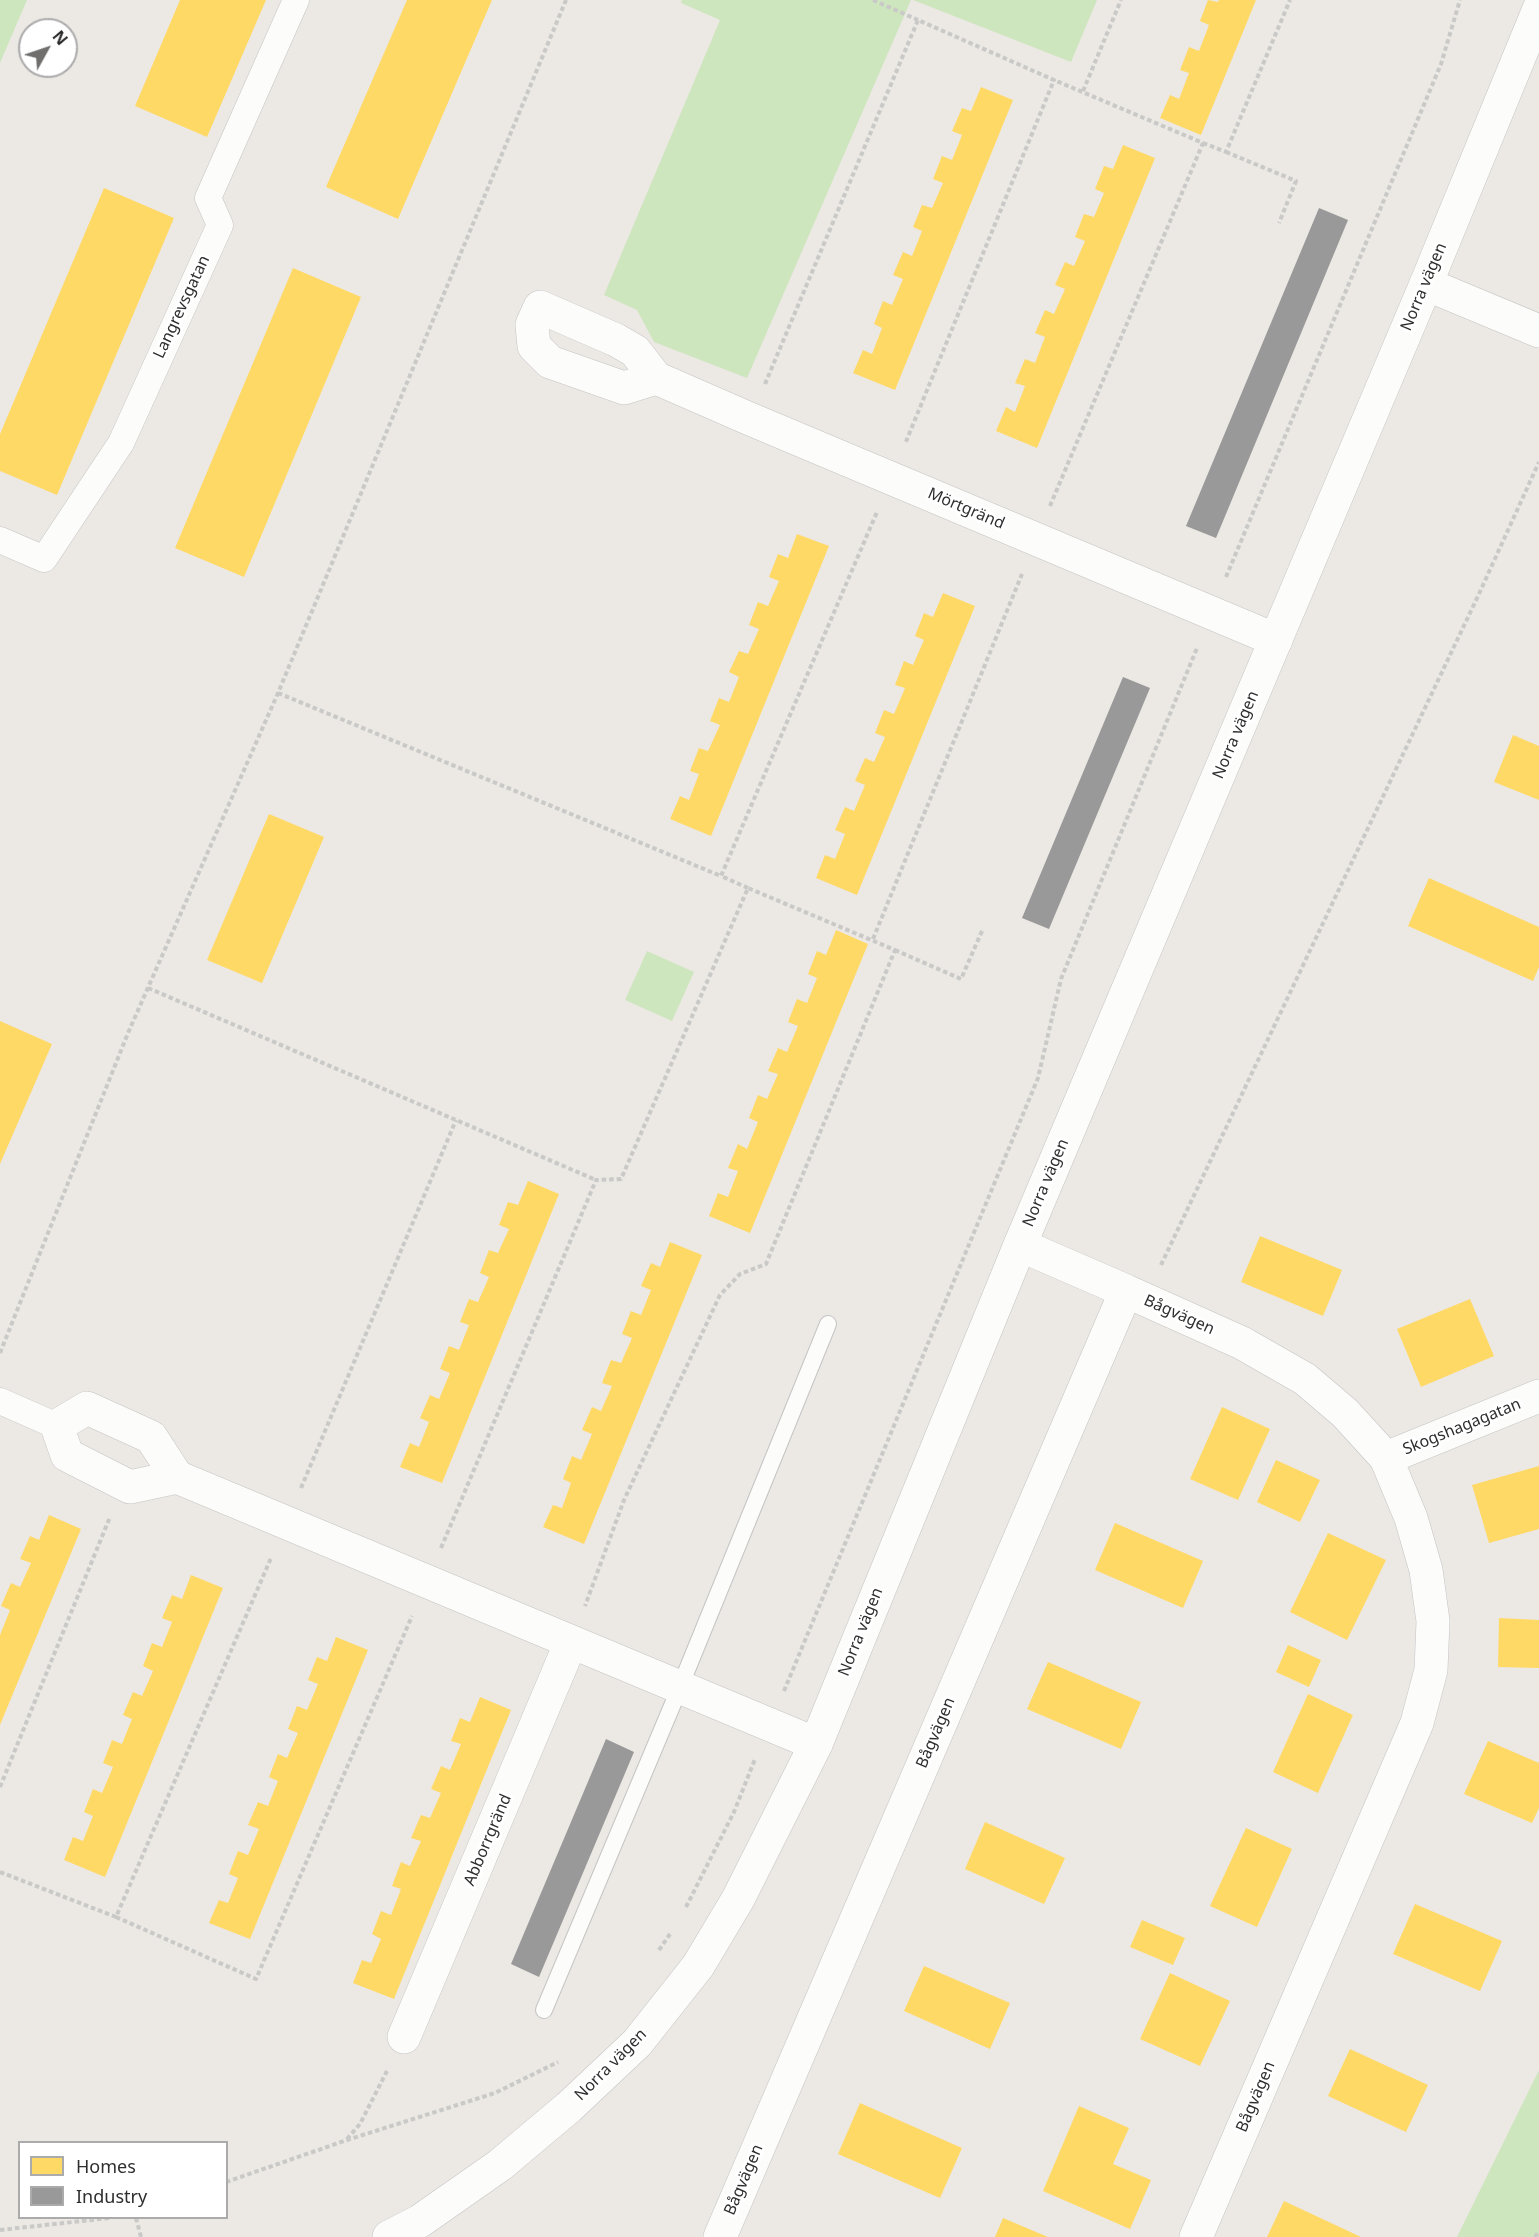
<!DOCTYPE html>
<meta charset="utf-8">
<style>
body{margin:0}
#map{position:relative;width:1539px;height:2237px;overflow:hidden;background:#ece8e4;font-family:"Noto Sans",sans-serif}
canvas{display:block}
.legend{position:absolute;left:18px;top:2141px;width:210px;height:78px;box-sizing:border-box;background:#fff;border:2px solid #ababab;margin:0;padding:8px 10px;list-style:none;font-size:18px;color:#2e2e2e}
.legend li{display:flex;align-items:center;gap:12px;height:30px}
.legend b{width:30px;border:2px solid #ababab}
.north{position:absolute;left:18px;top:18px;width:60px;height:60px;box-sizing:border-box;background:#fff;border:2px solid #ababab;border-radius:50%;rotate:50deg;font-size:16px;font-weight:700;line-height:24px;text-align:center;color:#2e2e2e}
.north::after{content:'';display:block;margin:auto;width:21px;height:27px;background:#706f6e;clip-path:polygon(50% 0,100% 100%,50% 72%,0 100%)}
</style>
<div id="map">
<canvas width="1539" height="2237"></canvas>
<ul class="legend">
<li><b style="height:16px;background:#ffd966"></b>Homes</li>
<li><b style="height:16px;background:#999"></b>Industry</li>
</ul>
<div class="north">N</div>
</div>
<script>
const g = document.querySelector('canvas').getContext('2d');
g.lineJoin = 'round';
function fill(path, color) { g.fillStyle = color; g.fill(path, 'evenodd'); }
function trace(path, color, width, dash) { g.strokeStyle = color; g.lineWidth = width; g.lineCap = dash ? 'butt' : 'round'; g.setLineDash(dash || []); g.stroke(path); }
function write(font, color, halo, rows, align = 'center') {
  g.font = font + ' "Noto Sans",sans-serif'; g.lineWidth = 6; g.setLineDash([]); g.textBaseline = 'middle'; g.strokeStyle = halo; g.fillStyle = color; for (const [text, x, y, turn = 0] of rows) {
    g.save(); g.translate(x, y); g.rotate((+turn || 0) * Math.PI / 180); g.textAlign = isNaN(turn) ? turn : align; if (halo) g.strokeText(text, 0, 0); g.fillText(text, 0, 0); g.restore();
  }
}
fill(new Path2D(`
 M 0,0 L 27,0 L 0,63 Z
 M 682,0 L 911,0 L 747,378 L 654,342 L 637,310 L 604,295 L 720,20 L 681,3 Z
 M 913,0 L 1097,0 L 1071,62 Z
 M 647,951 L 694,972 L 672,1021 L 625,1000 Z
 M 1539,2070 L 1539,2237 L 1457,2237 Z`), '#cee6be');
fill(new Path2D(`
 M 180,0 L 266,0 L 207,137 L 135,106 Z
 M 407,0 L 492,0 L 398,219 L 326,187 Z
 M 1208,0 L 1218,2 L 1219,0 L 1256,0 L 1201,135 L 1160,118 L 1170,95 L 1179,99 L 1189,73 L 1180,70 L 1189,47 L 1199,51 L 1209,25 L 1200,21 Z
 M 981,87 L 1013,100 L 895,390 L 853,373 L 863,350 L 872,354 L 882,328 L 874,324 L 883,301 L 892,305 L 903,279 L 893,275 L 903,252 L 912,256 L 922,231 L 913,227 L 922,205 L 932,208 L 943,183 L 933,179 L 942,156 L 952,160 L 962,135 L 952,131 L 962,108 L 971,111 Z
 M 1123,145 L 1155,158 L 1037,448 L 996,431 L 1006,407 L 1015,412 L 1025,386 L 1015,383 L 1025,359 L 1035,363 L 1045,337 L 1035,333 L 1045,310 L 1054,314 L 1065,289 L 1055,285 L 1065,262 L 1074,266 L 1085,241 L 1075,237 L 1084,214 L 1094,217 L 1104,193 L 1095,189 L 1104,166 L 1113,169 Z
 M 104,188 L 174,218 L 57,495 L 0,471 L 0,434 Z
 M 293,268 L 361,297 L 244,577 L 175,548 Z
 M 797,534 L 829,546 L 711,836 L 670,819 L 680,796 L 689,800 L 699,774 L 690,771 L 699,748 L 708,751 L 720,725 L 710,721 L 719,698 L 729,702 L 739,677 L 729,672 L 739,651 L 748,654 L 759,629 L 749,625 L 758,602 L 768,606 L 779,581 L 769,577 L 778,554 L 788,558 Z
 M 943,593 L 975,606 L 857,895 L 816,878 L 825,855 L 835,859 L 845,834 L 835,830 L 845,807 L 854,811 L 865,785 L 855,781 L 865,758 L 874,762 L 885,737 L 875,733 L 884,710 L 894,714 L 905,688 L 895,685 L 904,661 L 913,665 L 924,640 L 915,636 L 924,613 L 933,617 Z
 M 1513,735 L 1539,746 L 1539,800 L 1494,782 Z
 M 269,814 L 324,837 L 262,983 L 207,960 Z
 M 1429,878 L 1539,927 L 1539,967 L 1533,981 L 1408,926 Z
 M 836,930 L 868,944 L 750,1233 L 709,1216 L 718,1193 L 728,1197 L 738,1171 L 728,1168 L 738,1144 L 747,1149 L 758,1122 L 749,1118 L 758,1095 L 767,1099 L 778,1074 L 768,1071 L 778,1048 L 787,1052 L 798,1026 L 788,1022 L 797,999 L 807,1003 L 817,978 L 808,974 L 817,951 L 826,955 Z
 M 0,1021 L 52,1044 L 0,1164 Z
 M 528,1181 L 559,1194 L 442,1483 L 400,1467 L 410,1443 L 419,1447 L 429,1422 L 420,1418 L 430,1395 L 439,1399 L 450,1373 L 440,1369 L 449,1346 L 459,1350 L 469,1325 L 460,1322 L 469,1299 L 478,1302 L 489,1277 L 480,1273 L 489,1250 L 498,1253 L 509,1229 L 499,1225 L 508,1202 L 518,1205 Z
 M 1260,1236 L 1342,1270 L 1323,1316 L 1241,1282 Z
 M 670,1242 L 702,1255 L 584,1544 L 543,1527 L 553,1505 L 562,1508 L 571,1483 L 563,1479 L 572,1456 L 581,1460 L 592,1434 L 582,1430 L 592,1407 L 601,1411 L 612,1386 L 602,1383 L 611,1360 L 621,1363 L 632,1338 L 622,1334 L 631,1311 L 641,1315 L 651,1290 L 641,1286 L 651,1263 L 660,1267 Z
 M 1470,1299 L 1494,1356 L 1421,1387 L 1397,1329 Z
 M 1222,1407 L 1270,1429 L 1238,1500 L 1190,1479 Z
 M 1276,1460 L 1320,1480 L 1300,1522 L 1257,1502 Z
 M 1539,1466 L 1539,1529 L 1489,1543 L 1472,1485 Z
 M 49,1515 L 81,1529 L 0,1725 L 0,1635 L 10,1610 L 1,1606 L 11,1583 L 20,1587 L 31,1563 L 20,1559 L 30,1536 L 39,1540 Z
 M 1115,1523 L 1203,1561 L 1183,1608 L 1095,1570 Z
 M 1328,1533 L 1386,1560 L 1347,1640 L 1290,1612 Z
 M 191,1575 L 223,1588 L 105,1877 L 64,1860 L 73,1837 L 83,1841 L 93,1816 L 84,1812 L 93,1789 L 102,1793 L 113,1767 L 103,1763 L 112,1740 L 122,1744 L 132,1719 L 123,1715 L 133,1692 L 142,1696 L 153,1671 L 143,1666 L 152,1643 L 162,1647 L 172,1622 L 162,1618 L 172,1595 L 182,1599 Z
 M 1499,1618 L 1539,1620 L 1539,1668 L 1498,1667 Z
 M 336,1637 L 368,1650 L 250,1939 L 209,1923 L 219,1900 L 228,1903 L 238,1878 L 229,1874 L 238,1851 L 248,1855 L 259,1829 L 248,1825 L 258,1802 L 268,1806 L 278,1781 L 269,1777 L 278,1754 L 287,1758 L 298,1733 L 288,1729 L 297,1706 L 307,1710 L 318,1684 L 308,1680 L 317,1657 L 327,1661 Z
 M 1288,1645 L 1321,1660 L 1309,1687 L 1276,1672 Z
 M 1048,1662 L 1141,1702 L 1121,1749 L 1027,1709 Z
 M 1308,1694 L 1353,1715 L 1318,1793 L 1273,1772 Z
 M 480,1697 L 511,1710 L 394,1999 L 353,1983 L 362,1960 L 371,1963 L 381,1939 L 372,1934 L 381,1911 L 391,1915 L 401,1889 L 392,1886 L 401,1862 L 410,1866 L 421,1841 L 411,1838 L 421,1815 L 430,1818 L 441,1793 L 431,1789 L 441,1766 L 450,1770 L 461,1744 L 451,1741 L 460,1718 L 470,1722 Z
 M 1488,1741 L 1539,1763 L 1539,1808 L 1532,1823 L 1464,1794 Z
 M 985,1822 L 1065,1858 L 1044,1904 L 965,1869 Z
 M 1246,1828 L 1292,1849 L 1257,1927 L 1210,1906 Z
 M 1415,1904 L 1502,1941 L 1480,1991 L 1393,1954 Z
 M 1142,1920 L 1185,1938 L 1173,1965 L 1130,1947 Z
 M 924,1966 L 1010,2003 L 990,2049 L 904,2011 Z
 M 1170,1973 L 1230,2001 L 1200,2066 L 1140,2039 Z
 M 1350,2049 L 1428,2085 L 1406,2132 L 1328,2096 Z
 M 860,2103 L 962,2148 L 940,2198 L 838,2154 Z
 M 1079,2106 L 1129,2128 L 1113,2164 L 1151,2180 L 1130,2229 L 1043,2191 Z
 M 1284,2201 L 1361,2237 L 1267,2237 Z
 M 1003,2218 L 1048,2237 L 995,2237 Z`), '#ffd966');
fill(new Path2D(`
 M 1319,208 L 1348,220 L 1216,538 L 1186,526 Z
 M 1123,677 L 1150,688 L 1049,929 L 1022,918 Z
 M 606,1739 L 634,1752 L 539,1977 L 511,1964 Z`), '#999');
const service = new Path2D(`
 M 544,2010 L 680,1687 L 828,1324`);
const pedestrian = new Path2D(`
 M 0,540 L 44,559 L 121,443 L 220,225 L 208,198 L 296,0
 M 0,1401 L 57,1426`);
const minor = new Path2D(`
 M 1426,284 L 1539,331
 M 656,378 L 624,388 L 550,362 L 534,346 L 532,325 L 540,307 L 616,340 L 635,351 L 656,378 L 750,419 L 1276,640
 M 1020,1245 L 1126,1291
 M 1386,1458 L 1539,1396
 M 177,1477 L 130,1487 L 67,1455 L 57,1426 L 87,1408 L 151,1437 L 177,1477 L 816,1744
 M 404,2037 L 571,1642
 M 720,2237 L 1126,1291 L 1242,1343 L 1305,1379 L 1345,1413 L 1386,1458 L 1411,1518 L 1426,1570 L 1433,1621 L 1431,1670 L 1417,1723 L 1196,2237`);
const tertiary = new Path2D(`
 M 389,2237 L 420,2221 L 500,2165 L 569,2107 L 637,2043 L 698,1966 L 738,1899 L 816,1744 L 1020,1245 L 1426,284 L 1539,9`);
trace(service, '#c5c4c5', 18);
trace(pedestrian, '#c5c4c5', 27);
trace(minor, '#c5c4c5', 34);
trace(tertiary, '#c5c4c5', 34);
trace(new Path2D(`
 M 873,0 L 918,20
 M 1083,91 L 1121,0
 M 1203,143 L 1226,152 L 1290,0
 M 1226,152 L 1296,181 L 1279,223
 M 765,384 L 918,20 L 1054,80 L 905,444
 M 1050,506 L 1203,143 L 1054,80
 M 1226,577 L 1441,64 L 1460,0
 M 278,693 L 721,876
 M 748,888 L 721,876 L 877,512
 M 873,939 L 1022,574
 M 895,950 L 961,979 L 982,931
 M 148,988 L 596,1180
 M 1161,1265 L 1478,596 L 1539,462
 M 0,1353 L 128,1033 L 278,693 L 566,0
 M 301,1488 L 456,1120
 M 441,1548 L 596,1180 L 621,1179 L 748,888 L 895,950 L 766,1264 L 740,1274 L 720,1295 L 624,1500 L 585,1606
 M 784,1691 L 1038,1078 L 1061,979 L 1197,648
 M 0,1787 L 110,1517
 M 0,1872 L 116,1917 L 271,1558
 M 686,1907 L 734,1812 L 755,1759
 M 116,1917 L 256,1979 L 412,1616
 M 659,1950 L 670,1934
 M 347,2139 L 360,2124 L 387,2071
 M 226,2182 L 347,2140 L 495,2093 L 558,2062
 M 136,2218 L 141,2237
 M 0,2230 L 109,2218
 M 1535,2237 L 1539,2231`), '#c9c9c8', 4, [4.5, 3]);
trace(service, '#fcfcfb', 16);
trace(pedestrian, '#fcfcfb', 26);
trace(minor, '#fcfcfb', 33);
trace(tertiary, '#fcfcfb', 33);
write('16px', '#2e2e2e', '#fff', [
 ["Norra vägen",1424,287,-67],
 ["Langrevsgatan",182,307,-65],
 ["Mörtgränd",966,509,23],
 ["Norra vägen",1236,735,-67],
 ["Norra vägen",1046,1183,-67],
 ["Bågvägen",1179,1315,24],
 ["Skogshagagatan",1462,1427,-22],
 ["Norra vägen",861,1632,-68],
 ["Bågvägen",936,1733,-67],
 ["Abborrgränd",488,1840,-67],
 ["Norra vägen",611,2065,-45],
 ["Bågvägen",1256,2097,-67],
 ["Bågvägen",744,2180,-67]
]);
</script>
